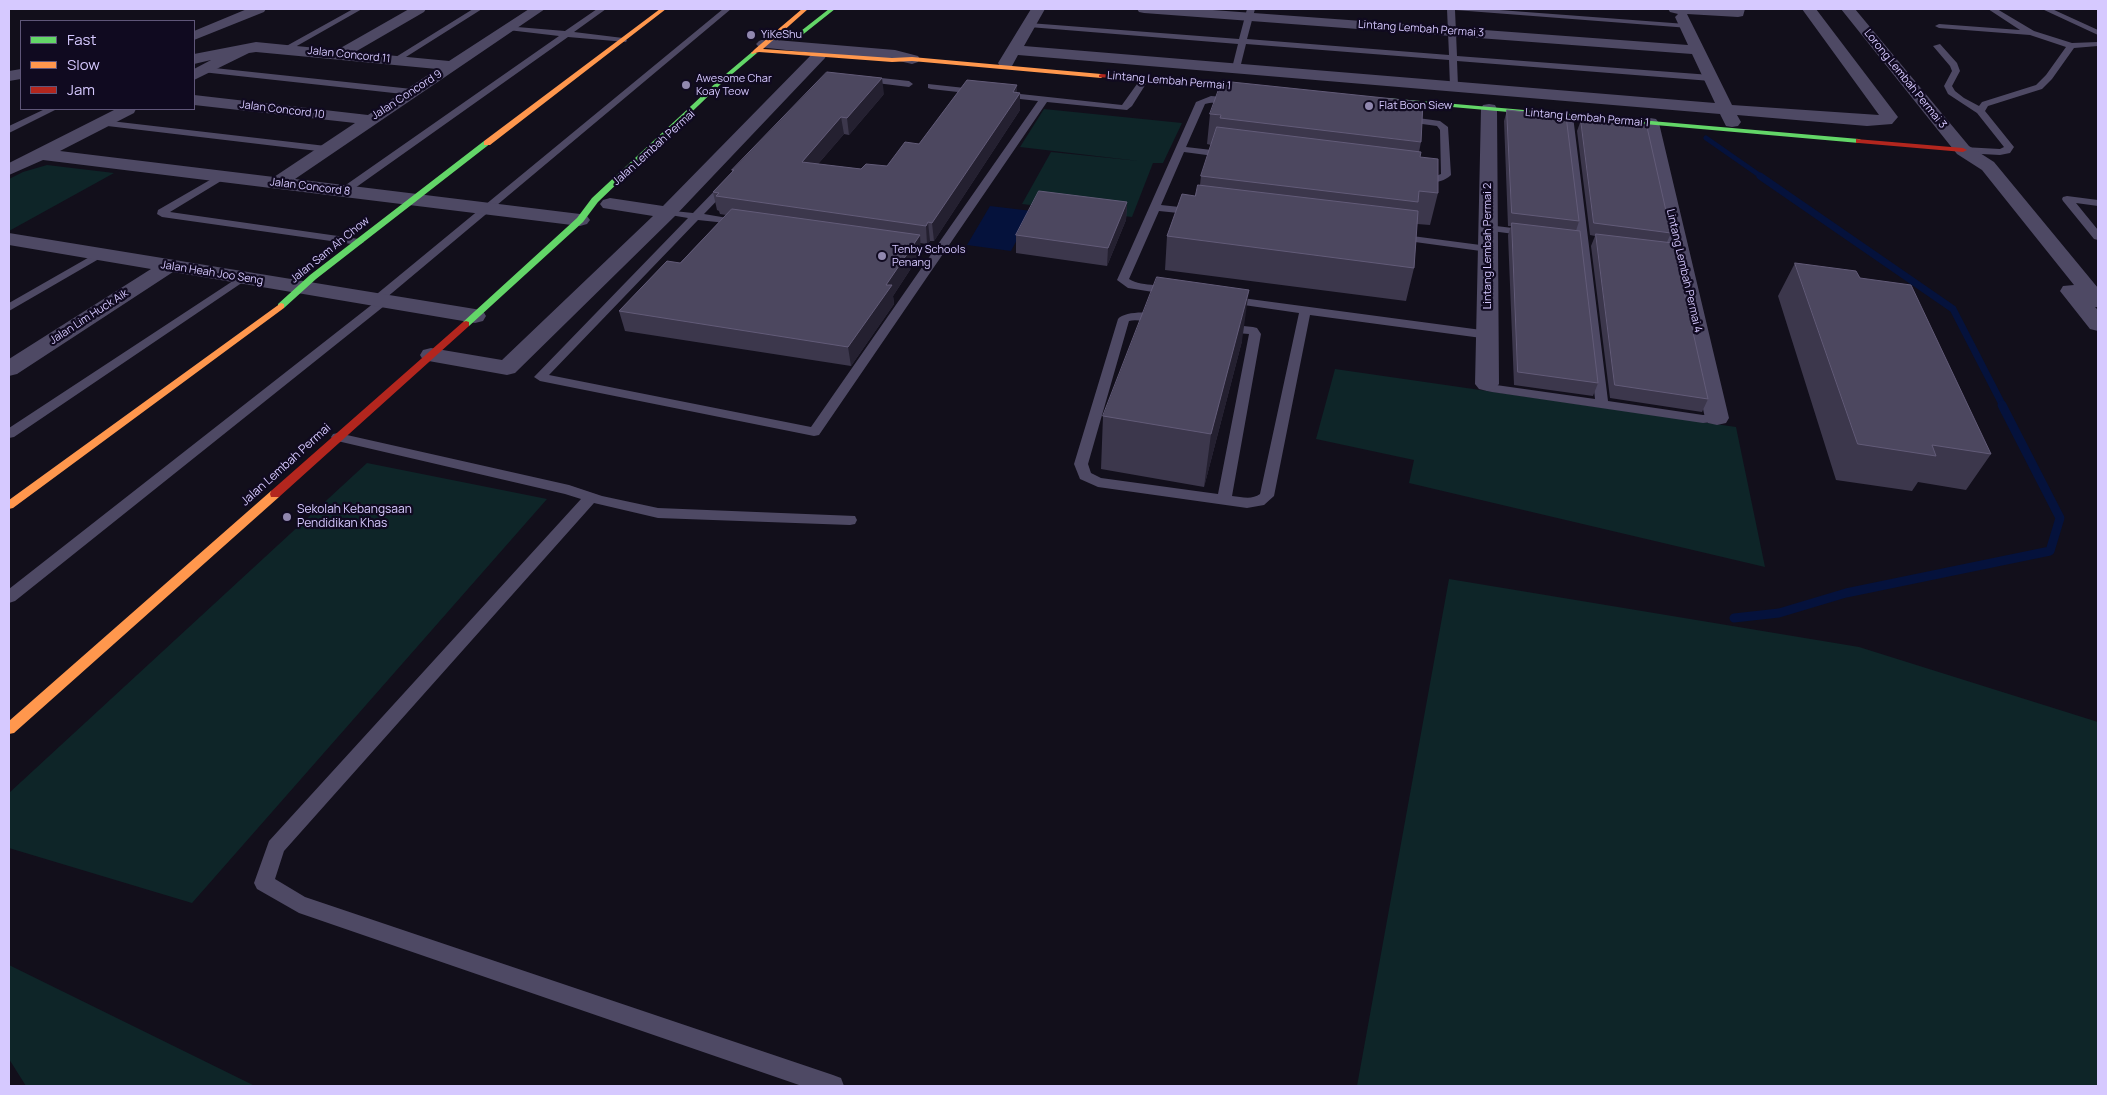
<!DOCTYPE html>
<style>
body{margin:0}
#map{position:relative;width:2107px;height:1095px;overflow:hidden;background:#120f1b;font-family:Manrope,sans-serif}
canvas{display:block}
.frame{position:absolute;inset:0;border:10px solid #d6c9ff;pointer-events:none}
.legend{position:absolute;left:20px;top:20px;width:175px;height:90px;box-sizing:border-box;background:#100a20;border:1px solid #5f5679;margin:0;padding:6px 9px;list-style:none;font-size:15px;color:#d6c9ff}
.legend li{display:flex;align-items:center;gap:10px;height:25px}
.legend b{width:25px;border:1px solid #5f5679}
</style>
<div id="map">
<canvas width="2107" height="1095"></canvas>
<div class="frame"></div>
<ul class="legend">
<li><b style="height:6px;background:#63d668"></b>Fast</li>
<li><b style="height:6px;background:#ff974d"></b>Slow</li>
<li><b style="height:6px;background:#b3261e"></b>Jam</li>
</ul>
</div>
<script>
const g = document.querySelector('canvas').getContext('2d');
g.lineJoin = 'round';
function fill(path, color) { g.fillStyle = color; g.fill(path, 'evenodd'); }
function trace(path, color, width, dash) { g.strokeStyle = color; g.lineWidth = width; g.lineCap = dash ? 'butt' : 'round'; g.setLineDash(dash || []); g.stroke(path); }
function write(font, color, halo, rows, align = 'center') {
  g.font = font + ' Manrope,sans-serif'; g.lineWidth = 4.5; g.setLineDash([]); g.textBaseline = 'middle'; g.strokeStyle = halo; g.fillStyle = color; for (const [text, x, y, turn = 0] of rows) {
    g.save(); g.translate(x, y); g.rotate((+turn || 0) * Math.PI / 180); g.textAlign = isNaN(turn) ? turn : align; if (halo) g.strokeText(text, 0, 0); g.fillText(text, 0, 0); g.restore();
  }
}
fill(new Path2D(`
 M 1044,109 L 1182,123 L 1163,163 L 1153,163 L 1132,217 L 1022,204 L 1051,152 L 1139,161 L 1020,147 Z
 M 47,165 L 114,173 L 9,231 L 9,179 L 23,172 Z
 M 1335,369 L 1736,427 L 1765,567 L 1409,483 L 1414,460 L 1316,439 Z
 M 367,463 L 547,499 L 192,903 L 9,848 L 9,793 Z
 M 1449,579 L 1859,647 L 2098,722 L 2098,1086 L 1357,1086 Z
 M 9,965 L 255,1086 L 26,1086 L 9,1059 Z`), '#0e2528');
fill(new Path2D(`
 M 990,206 L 1032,211 L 1011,251 L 967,245 Z`), '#05123c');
trace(new Path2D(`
 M 1706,138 L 1762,177`), '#05123c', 5);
trace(new Path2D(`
 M 1760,176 L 1953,309 L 2003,406`), '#05123c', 7);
trace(new Path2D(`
 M 1734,618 L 1779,613 L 1846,593 L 2050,551 L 2060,518 L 2002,405`), '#05123c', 9);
fill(new Path2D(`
 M 353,9 L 362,9 L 288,51 L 281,49 Z
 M 473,9 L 482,9 L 398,62 L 391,60 Z
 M 597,9 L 606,9 L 574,32 L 623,38 L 627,40 L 626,42 L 568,37 L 348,193 L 340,193 L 339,191 L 340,189 L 559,36 L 508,30 L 505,30 L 505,26 L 565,31 Z
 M 723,9 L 731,9 L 386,298 L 390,301 L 388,303 L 15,601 L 9,603 L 9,589 L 374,303 L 370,300 L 372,298 Z
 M 1247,9 L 1255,9 L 1247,39 L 1449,55 L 1447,9 L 1486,9 L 1686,24 L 1690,26 L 1689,28 L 1455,10 L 1457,56 L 1711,75 L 1715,78 L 1711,81 L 1457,61 L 1458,86 L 1454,89 L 1450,86 L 1449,60 L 1246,44 L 1240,68 L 1236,71 L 1232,68 L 1238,44 L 1029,27 L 1025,25 L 1029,23 L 1239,39 Z
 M 1988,9 L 1997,9 L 2034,31 L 2072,43 L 2098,42 L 2098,46 L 2074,48 L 2052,79 L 2042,89 L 1988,106 L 1985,111 L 2014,147 L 2010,153 L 2000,155 L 1963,153 L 1958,150 L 1963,147 L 2000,149 L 2004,147 L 1977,113 L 1948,94 L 1944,86 L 1952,71 L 1950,66 L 1933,46 L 1940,44 L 1957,63 L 1960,71 L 1952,86 L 1955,91 L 1964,98 L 1979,106 L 1982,102 L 2036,85 L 2046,75 L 2066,47 L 2030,35 L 1939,28 L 1935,26 L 1939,24 L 2020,30 Z
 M 2042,9 L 2052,9 L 2098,30 L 2098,35 Z
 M 205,67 L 412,89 L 416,92 L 412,95 L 202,72 L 202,68 Z
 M 863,76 L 909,81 L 913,84 L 909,87 L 860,81 L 859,79 Z
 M 1145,76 L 1149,79 L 1132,106 L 1127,110 L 1047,102 L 819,435 L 814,436 L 540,381 L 534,377 L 688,218 L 664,214 L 663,212 L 664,210 L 693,213 L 723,182 L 727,181 L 732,184 L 731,186 L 704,214 L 745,221 L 746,223 L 745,225 L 698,220 L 549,375 L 811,427 L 932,253 L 896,247 L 895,245 L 896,243 L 936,247 L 1038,101 L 931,89 L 928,88 L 928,84 L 1122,105 L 1142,77 Z
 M 1211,96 L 1236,98 L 1241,101 C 1232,107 1216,100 1205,104 L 1186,147 L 1229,152 L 1234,155 L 1229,158 L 1184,152 L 1161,205 L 1198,209 L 1203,212 L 1198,215 L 1159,211 L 1129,279 C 1143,288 1167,282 1178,292 L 1172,295 L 1128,288 L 1117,280 L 1196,102 Z
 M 45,109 L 57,109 L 9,133 L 9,126 Z
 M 1568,113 L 1573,116 L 1608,401 L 1703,415 L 1722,415 L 1724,418 L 1722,421 L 1703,423 L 1492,392 L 1487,391 L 1481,384 L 1487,380 L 1496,385 L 1595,399 L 1563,116 Z
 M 1403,116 L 1440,121 L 1448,127 L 1451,175 C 1442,184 1426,184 1414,181 L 1414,177 L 1436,176 L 1441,174 L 1440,130 L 1437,126 L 1400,121 L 1398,119 Z
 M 102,120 L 326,146 L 331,149 L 326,152 L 99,125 L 97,123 Z
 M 222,173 L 226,174 L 226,178 L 170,212 L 359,239 L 364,242 L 359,245 L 162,217 L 157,214 L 158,210 Z
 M 2067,196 L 2098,200 L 2098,206 L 2076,203 L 2098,230 L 2098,240 L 2094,239 L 2063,201 L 2062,199 L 2063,197 Z
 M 1488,225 L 1529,230 L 1534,233 L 1529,236 L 1484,230 L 1483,228 L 1484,226 Z
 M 1397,234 L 1488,246 L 1494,249 L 1488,252 L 1393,239 L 1392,237 L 1393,235 Z
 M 100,251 L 106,254 L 104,256 L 9,311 L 9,303 Z
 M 242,275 L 246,276 L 248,278 L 246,280 L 14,437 L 9,438 L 9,428 Z
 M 1227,296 L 1489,331 L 1495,335 L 1489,339 L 1310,315 L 1274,496 L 1264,505 L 1247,508 L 1098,487 L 1080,479 L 1074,464 L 1118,319 C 1126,310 1160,311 1168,319 C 1159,327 1141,318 1129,321 L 1088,464 L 1091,473 L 1101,478 L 1218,494 L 1249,334 L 1224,332 L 1218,328 L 1224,324 L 1253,327 L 1257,328 L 1261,334 L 1232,496 C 1242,497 1252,500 1260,494 L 1299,313 L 1223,302 L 1221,300 Z
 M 338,433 L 569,485 L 602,496 L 658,508 L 855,516 L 857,520 L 855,524 L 850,525 L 658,518 L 594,503 L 284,851 L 275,879 L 305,897 L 833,1075 L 841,1078 L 844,1086 L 802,1086 L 299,913 L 257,889 L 254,883 L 269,841 L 581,499 L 565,494 L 333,440 L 331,437 L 333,434 Z`), '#4e4964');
fill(new Path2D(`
 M 247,9 L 266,9 L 264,12 L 194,40 L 194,31 Z
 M 409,9 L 426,9 L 424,12 L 355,52 L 449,61 L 529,9 L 545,9 L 295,179 L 580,214 L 587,216 L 590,220 L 587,224 L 580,226 L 43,160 L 9,175 L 9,163 L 116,109 L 136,109 L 134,113 L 60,151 L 274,177 L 355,123 L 194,105 L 194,95 L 368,115 L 437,69 L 256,52 L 249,53 L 194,80 L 194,69 L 211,60 L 194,64 L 194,54 L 256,42 L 337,50 Z
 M 1031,9 L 1045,9 L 1024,46 L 1715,103 L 1692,54 L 1144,13 L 1139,12 L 1137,9 L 1199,9 L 1688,45 L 1675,17 L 1678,14 L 1670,12 L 1668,9 L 1745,9 L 1743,16 L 1738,17 L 1687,14 L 1732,105 L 1879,115 L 1802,9 L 1816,9 L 1898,117 L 1892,124 L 1867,126 L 1737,115 L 1741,122 L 1738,126 L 1732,127 L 1726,126 L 1720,114 L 1018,55 L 1012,66 L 1000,66 L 998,63 Z
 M 1841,9 L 1855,9 L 1969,146 L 1994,162 L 2098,288 L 2098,307 L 2095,307 L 2098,310 L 2098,331 L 2090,329 L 2060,291 L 2063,286 L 2074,285 L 1982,170 L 1957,154 Z
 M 764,39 L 895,50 L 918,56 L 920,59 L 918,62 L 912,64 L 895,60 L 827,54 L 825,58 L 675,216 L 515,373 L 507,375 L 423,360 L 420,355 L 423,350 L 431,348 L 502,360 L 653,216 L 603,208 L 600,204 L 603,200 L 610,198 L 663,206 L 813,53 L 759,47 L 756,44 L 759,41 Z
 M 21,69 L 21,79 L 9,81 L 9,71 Z
 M 1489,104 L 1495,105 L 1497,109 L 1499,384 L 1495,389 L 1487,391 L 1479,389 L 1475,384 L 1481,109 L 1483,105 Z
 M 1650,118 L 1656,119 L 1659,123 L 1729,418 L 1726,423 L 1717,425 L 1708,423 L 1705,418 L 1641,123 L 1644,119 Z
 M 9,233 L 475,309 L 483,311 L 486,316 L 483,321 L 475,323 L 173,272 L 17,374 L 9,376 L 9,359 L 151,269 L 9,245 Z`), '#4e4964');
fill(new Path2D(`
 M 829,9 L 835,9 L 796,40 L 792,40 L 792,38 Z
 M 752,52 L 757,53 L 724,81 L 598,202 L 583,222 L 469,326 L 463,326 L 463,322 L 577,218 L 592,198 L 720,79 Z
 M 1386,98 L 1859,139 L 1863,141 L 1859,143 L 1384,101 L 1384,99 Z
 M 484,141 L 491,143 L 316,279 L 284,308 L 278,308 L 278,304 L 310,275 Z`), '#63d668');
fill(new Path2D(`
 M 660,9 L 666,9 L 490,145 L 484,145 L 484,141 Z
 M 802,9 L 808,9 L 763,49 L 892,58 L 912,57 L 1101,74 L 1104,76 L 1101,78 L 912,61 L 892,62 L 759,52 L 752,54 L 751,53 L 755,49 Z
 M 281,303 L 284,304 L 284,308 L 13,508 L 9,509 L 9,500 Z
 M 275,490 L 280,494 L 279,497 L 14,733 L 9,734 L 9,721 L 271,491 Z`), '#ff974d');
fill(new Path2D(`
 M 1101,74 L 1256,87 L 1259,89 L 1256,91 L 1099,77 L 1099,75 Z
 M 1856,139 L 1963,148 L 1967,150 L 1963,152 L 1859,143 L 1856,143 Z
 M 466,321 L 469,322 L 469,326 L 279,497 L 271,497 L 270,494 L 271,491 L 463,322 Z`), '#b3261e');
fill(new Path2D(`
 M 1017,93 L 1020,110 L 934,241 L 930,241 L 927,244 L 920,243 L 921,253 L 893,296 L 894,304 L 851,366 L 625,331 L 619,311 L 680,263 L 726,215 L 720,214 L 719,211 L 717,210 L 713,192 L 732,173 L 732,170 L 884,94 L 849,135 L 844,134 L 818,164 L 861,169 L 887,166 L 919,144 Z
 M 1507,110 L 1579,221 L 1576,231 L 1598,383 L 1593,396 L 1514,385 L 1508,235 L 1511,226 L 1508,226 L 1504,121 Z
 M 1210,114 L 1421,142 L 1419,152 L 1420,157 L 1438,193 L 1430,225 L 1417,224 L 1414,268 L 1406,301 L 1165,270 L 1167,236 L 1195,196 L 1200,185 L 1201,176 L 1211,145 L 1207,144 Z
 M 1581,120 L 1671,233 L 1667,242 L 1708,399 L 1702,412 L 1610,398 L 1591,246 L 1595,236 L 1590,235 L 1577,131 Z
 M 1127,202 L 1126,220 L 1107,266 L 1016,253 L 1016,235 Z
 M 1795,263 L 1860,278 L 1991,454 L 1966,490 L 1918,482 L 1912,491 L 1836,480 L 1778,296 Z
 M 1242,341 L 1204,487 L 1101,469 L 1103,416 Z`), '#3c374c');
fill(new Path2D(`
 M 882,78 L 884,94 L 849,135 L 847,118 Z
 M 1017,85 L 1017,97 L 1020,93 L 1020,110 L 934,241 L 932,223 Z
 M 841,117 L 844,134 L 805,179 L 802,162 Z
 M 1127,202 L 1126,220 L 1107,266 L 1108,248 Z
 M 928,222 L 930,241 L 927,244 L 926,226 Z
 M 920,235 L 921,253 L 893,296 L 894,304 L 851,366 L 848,347 L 886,285 Z
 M 1249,290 L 1242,341 L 1204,487 L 1211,434 Z`), '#242030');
const building = new Path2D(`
 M 827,72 L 882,78 L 847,118 L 841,117 L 802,162 L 861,169 L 866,164 L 887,166 L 905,142 L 919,144 L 967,80 L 1017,85 L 1013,92 L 1020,93 L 932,223 L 928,222 L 926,226 L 716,196 L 719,193 L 713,192 L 734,170 L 732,170 Z
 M 1222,81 L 1423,102 L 1421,142 L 1220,118 L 1221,115 L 1210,114 Z
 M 1507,110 L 1566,116 L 1579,221 L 1512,213 Z
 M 1581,120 L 1647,127 L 1671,233 L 1594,223 Z
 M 1217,127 L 1421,152 L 1420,157 L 1438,159 L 1438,193 L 1419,191 L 1418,202 L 1201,176 Z
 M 1198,185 L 1418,211 L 1414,268 L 1167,236 L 1182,194 L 1195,196 Z
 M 1039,191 L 1127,202 L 1108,248 L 1016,235 Z
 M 732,209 L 920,235 L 886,285 L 892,285 L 848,347 L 619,311 L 667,261 L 680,263 Z
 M 1512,223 L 1580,231 L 1598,383 L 1518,372 Z
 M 1596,234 L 1673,243 L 1708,399 L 1615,385 Z
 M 1795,263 L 1856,271 L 1860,278 L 1911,285 L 1991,454 L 1932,445 L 1936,456 L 1858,444 Z
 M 1157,277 L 1249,290 L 1211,434 L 1103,416 Z`);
fill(building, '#4c475f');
trace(building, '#625b78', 1);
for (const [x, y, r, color] of [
 [751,35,5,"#9188af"],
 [686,85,5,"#9188af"],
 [1369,106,5,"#9188af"],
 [882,256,5,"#9188af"],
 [287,517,5,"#9188af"]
]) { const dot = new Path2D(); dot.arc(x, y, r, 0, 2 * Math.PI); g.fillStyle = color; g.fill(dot); trace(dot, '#100a20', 2); }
write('11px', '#d6c9ff', '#100a20', [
 ["Lintang Lembah Permai 3",1421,29,4],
 ["Jalan Concord 11",349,55,6],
 ["Lorong Lembah Permai 3",1905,79,51],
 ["Lintang Lembah Permai 1",1169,81,5],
 ["Jalan Concord 9",407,95,-33],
 ["Jalan Concord 10",282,110,7],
 ["Lintang Lembah Permai 1",1587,118,5],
 ["Jalan Lembah Permai",654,148,-42],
 ["Jalan Concord 8",310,187,7],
 ["Lintang Lembah Permai 2",1488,246,-90],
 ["Jalan Sam Ah Chow",330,250,-39],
 ["Lintang Lembah Permai 4",1684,271,77],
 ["Jalan Heah Joo Seng",212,273,9],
 ["Jalan Lim Huck Aik",89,317,-33]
]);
write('11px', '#d6c9ff', '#100a20', [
 ["YiKeShu",761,35],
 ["Awesome Char",696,79],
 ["Koay Teow",696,92],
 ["Flat Boon Siew",1379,106],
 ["Tenby Schools",892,250],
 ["Penang",892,263]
], 'left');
write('12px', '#d6c9ff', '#100a20', [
 ["Jalan Lembah Permai",286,465,-42]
]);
write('12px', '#d6c9ff', '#100a20', [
 ["Sekolah Kebangsaan",297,510],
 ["Pendidikan Khas",297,524]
], 'left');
</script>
